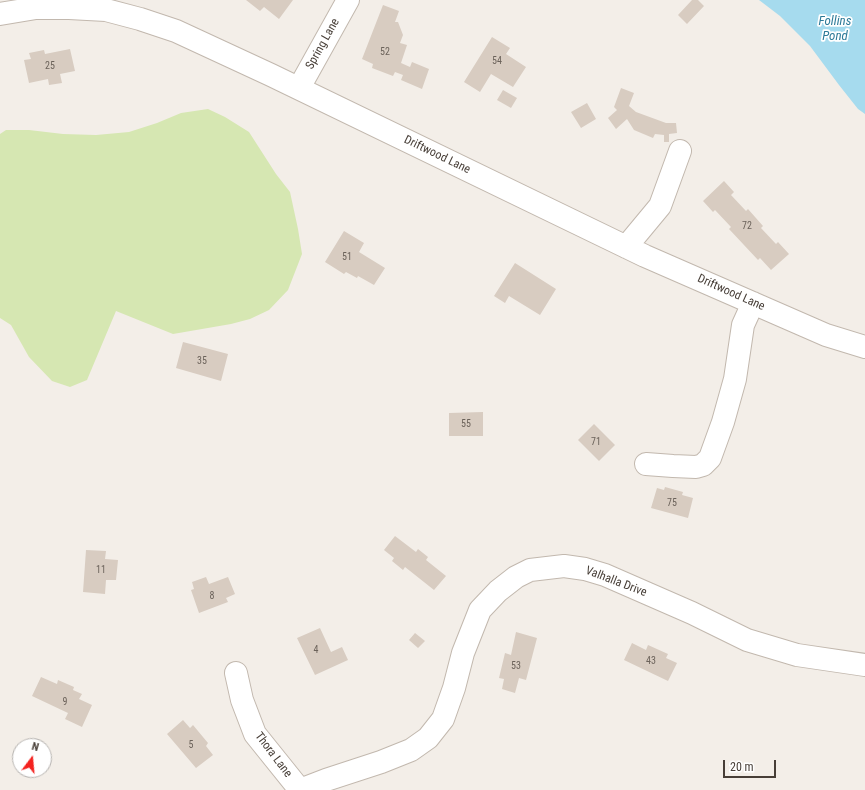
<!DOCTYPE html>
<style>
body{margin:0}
#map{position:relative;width:865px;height:790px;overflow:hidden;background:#f3eee8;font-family:"Roboto Condensed",sans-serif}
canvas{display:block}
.north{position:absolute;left:12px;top:738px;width:40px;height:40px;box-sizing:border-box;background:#fff;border:1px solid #b5b2af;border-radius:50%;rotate:16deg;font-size:11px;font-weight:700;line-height:16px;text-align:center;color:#473e37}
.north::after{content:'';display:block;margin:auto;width:14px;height:18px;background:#f4221f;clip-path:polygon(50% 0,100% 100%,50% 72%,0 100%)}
.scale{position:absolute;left:723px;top:760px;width:53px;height:18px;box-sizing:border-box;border:2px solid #473e37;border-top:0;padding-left:5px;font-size:12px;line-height:14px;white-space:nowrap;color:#473e37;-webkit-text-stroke:3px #fff;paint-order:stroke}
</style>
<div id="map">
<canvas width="865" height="790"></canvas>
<div class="north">N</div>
<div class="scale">20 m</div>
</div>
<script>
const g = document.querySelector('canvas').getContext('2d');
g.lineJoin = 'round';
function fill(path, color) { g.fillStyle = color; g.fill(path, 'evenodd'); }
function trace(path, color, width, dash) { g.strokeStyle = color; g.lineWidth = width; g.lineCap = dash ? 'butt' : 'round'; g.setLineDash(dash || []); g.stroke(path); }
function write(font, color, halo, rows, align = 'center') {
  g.font = font + ' "Roboto Condensed",sans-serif'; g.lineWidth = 3.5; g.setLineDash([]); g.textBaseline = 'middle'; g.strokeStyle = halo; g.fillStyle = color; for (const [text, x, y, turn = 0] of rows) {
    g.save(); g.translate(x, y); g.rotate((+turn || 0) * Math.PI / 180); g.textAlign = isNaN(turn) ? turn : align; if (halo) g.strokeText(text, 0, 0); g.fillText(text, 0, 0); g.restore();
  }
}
fill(new Path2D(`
 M 208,109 L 225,117 L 249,132 L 276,174 L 290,192 L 298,229 L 302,254 L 288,290 L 269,310 L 250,319 L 231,324 L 173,334 L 116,311 L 87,380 L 70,387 L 52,381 L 29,357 L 11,325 L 0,318 L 0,134 L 6,130 L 29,130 L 63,134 L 96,135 L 129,132 L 157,123 L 181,113 Z`), '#d6e7b2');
fill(new Path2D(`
 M 759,0 L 865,0 L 865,114 L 858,109 L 839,85 L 810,46 L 780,16 Z`), '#a6dbee');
fill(new Path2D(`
 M 246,0 L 293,0 L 279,19 L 264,7 L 260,11 Z
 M 692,0 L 698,0 L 704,6 L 687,24 L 678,15 Z
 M 383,5 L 399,11 L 395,22 L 398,22 L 403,35 L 400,43 L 407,45 L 401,63 L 410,67 L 412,62 L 429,69 L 422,89 L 401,80 L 403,75 L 395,72 L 393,76 L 372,68 L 373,64 L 362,59 Z
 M 492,37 L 510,48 L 506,54 L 526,67 L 513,87 L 491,74 L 480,92 L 464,82 Z
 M 70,49 L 75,71 L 60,74 L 62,83 L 49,85 L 48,79 L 29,83 L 24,60 L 31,59 L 29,53 L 44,50 L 45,54 Z
 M 621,88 L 634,93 L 629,106 L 636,112 L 666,123 L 676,123 L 677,133 L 669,134 L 669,142 L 664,142 L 664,135 L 655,134 L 653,138 L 634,130 L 627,119 L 616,129 L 608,118 L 617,110 L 614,107 Z
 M 503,90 L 517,98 L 511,108 L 497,100 Z
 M 587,103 L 596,119 L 581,128 L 571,112 Z
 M 724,181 L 734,192 L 731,195 L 746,211 L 748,209 L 763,226 L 761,228 L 776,244 L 778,242 L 789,254 L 771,270 L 760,258 L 758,260 L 729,229 L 731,227 L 715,210 L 713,212 L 703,201 Z
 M 344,231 L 364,243 L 359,252 L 385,268 L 374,285 L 358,276 L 357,278 L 346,272 L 344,274 L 325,262 Z
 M 515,263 L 556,289 L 540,315 L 509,296 L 505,303 L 494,296 Z
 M 183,342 L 228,354 L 221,381 L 176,368 Z
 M 483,412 L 483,436 L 449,436 L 449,413 Z
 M 594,424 L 615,445 L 599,461 L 578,440 Z
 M 665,487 L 683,492 L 682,495 L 693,498 L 688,518 L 651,508 L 657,488 L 664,490 Z
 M 395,536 L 416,552 L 418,549 L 428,557 L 426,560 L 446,576 L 434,590 L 405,567 L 403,570 L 392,561 L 394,558 L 384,550 Z
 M 86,550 L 106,551 L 105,559 L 118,560 L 116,580 L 106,580 L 105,594 L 83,592 Z
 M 206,577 L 209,584 L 228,577 L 235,594 L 226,598 L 228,602 L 199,613 L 191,590 L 194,589 L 192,582 Z
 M 320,628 L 331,652 L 342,647 L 348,660 L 315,675 L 297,638 Z
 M 516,632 L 537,638 L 526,680 L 519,678 L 515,693 L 502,689 L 504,679 L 499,678 L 505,653 L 511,655 Z
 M 415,633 L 425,641 L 418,648 L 409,640 Z
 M 632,643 L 646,650 L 648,645 L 668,654 L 666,658 L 677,663 L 668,681 L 624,660 Z
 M 41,677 L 57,684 L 58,680 L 74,687 L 73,690 L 82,694 L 79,699 L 92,705 L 82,727 L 65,719 L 68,713 L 32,696 Z
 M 183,720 L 190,728 L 193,725 L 208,743 L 206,746 L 213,755 L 196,768 L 167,734 Z`), '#d8ccc1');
const minor = new Path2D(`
 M 0,14 L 36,8 L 69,8 L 106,10 L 140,19 L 176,31 L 271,75 L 645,256 L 826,335 L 865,347
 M 299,88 L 348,0
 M 626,247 L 660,206 L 680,151
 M 646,464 L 673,466 L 696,467 L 703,465 L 710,458 L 723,422 L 735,379 L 743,325 L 753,303
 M 236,673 L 242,700 L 255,734 L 300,790
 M 300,790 L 326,780 L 381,762 L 411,750 L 428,738 L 443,719 L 454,688 L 463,653 L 480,610 L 498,591 L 516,577 L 530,570 L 564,566 L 585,569 L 605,575 L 692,613 L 747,640 L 797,655 L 865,665`);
trace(minor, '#c2b8ae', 24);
trace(minor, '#fff', 22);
write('10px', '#6b625a', null, [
 ["52",385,52],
 ["54",497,61],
 ["25",50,66],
 ["72",747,226],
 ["51",347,257],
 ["35",202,361],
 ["55",466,424],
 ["71",596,442],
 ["75",672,503],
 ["11",101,570],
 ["8",212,596],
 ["4",316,650],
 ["43",651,661],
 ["53",516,666],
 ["9",65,702],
 ["5",191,745]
]);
write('12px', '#473e37', '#fff', [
 ["Spring Lane",323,44,-61],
 ["Driftwood Lane",437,155,26],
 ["Driftwood Lane",731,293,24],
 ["Valhalla Drive",616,582,21],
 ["Thora Lane",273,755,53]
]);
write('italic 13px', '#2d7a98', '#fff', [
 ["Follins",835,22],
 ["Pond",835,37]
]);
</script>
